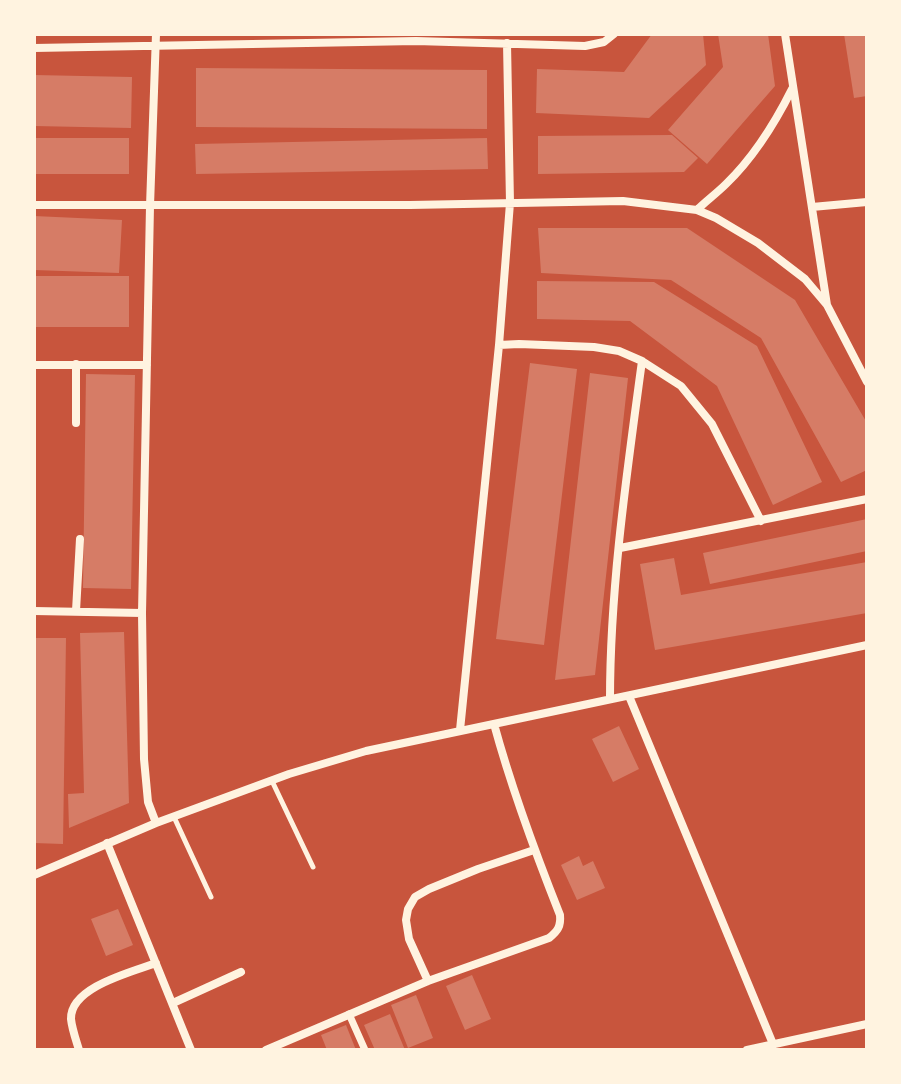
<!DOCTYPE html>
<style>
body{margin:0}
#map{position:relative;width:901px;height:1084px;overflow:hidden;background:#c8553d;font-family:"DM Sans",sans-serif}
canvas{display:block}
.frame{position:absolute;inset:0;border:36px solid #fff3e0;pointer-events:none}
</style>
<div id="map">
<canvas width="901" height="1084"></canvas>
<div class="frame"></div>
</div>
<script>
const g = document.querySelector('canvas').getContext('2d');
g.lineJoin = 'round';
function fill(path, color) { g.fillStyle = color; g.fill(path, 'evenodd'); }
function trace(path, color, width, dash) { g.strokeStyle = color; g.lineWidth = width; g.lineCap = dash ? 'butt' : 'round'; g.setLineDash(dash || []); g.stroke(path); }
fill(new Path2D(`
 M 652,34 L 703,34 L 706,65 L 649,118 L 536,113 L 537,69 L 624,72 Z
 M 718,34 L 768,34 L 775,86 L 707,164 L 668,130 L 723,67 Z
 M 844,34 L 867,34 L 867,96 L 854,98 Z
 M 196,68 L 487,70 L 487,129 L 196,127 Z
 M 34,75 L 132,77 L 131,128 L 34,126 Z
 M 672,135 L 698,158 L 684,172 L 538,174 L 538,136 Z
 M 34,138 L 129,138 L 129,174 L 34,174 Z
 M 487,138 L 488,169 L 196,174 L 195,144 Z
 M 34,216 L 122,220 L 119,273 L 34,270 Z
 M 538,228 L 687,228 L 795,300 L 867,423 L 867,470 L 841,482 L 761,338 L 671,280 L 541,273 Z
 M 34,276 L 129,276 L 129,327 L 34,327 Z
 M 537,281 L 654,282 L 757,346 L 822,482 L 773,505 L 717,386 L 630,321 L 537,319 Z
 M 530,363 L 577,369 L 544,645 L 496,639 Z
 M 590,373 L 628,378 L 595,675 L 555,680 Z
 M 86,374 L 135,375 L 131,589 L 83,588 Z
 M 867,519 L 867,551 L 710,584 L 703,553 Z
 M 674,558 L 681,595 L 867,562 L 867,613 L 655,650 L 640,564 Z
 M 124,632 L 129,803 L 69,828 L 68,794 L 84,793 L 80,633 Z
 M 34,638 L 66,638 L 63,844 L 34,843 Z
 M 619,726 L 639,769 L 613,782 L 592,739 Z
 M 579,856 L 583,866 L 593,861 L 605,888 L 577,900 L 561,865 Z
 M 118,909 L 133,945 L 106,956 L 91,919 Z
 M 472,975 L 491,1019 L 465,1030 L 446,986 Z
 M 416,995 L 433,1038 L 408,1048 L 391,1005 Z
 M 390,1014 L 405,1050 L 375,1050 L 364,1025 Z
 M 346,1025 L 356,1050 L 327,1050 L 321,1035 Z`), '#d67c66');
trace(new Path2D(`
 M 272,781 L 313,867
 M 174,817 L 211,897`), '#fff3e0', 5);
trace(new Path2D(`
 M 349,1014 L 365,1050`), '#fff3e0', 7);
trace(new Path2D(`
 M 785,34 L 827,305 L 867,382
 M 34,48 L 416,41 L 585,46 L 604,42 L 614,34
 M 34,205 L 410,205 L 623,201 L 697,210 L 716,218 L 758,243 L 805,279 L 827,305
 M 812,207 L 867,202
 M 697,210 C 706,201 717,193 726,184 C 754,157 775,123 792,89
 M 499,345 L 519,344 L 594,347 L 619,351 L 642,361 L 681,386 L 712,424 L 761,521
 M 76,364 L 76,423
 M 34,365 L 147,365
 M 620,548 L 867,499
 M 34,611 L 142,613
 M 76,611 L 80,539
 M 629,696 L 773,1044
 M 610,699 C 610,587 627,472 642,361
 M 460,730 L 499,345 L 510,203 L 507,43
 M 156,823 L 148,802 L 144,759 L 142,613 L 150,206 L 156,34
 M 107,843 L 191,1050
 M 34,875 L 156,823 L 289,774 L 366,751 L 867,645
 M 428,981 L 409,939 L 406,920 L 408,909 L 415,897 L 429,889 L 478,869 L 534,850
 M 173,1003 L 241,972
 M 79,1050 C 76,1040 72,1029 71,1019 C 70,987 132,972 156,963
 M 266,1050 L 428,981 L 549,938 C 558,931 561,926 560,915 C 535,852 512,790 494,724
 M 747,1050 L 867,1024`), '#fff3e0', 8);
</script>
